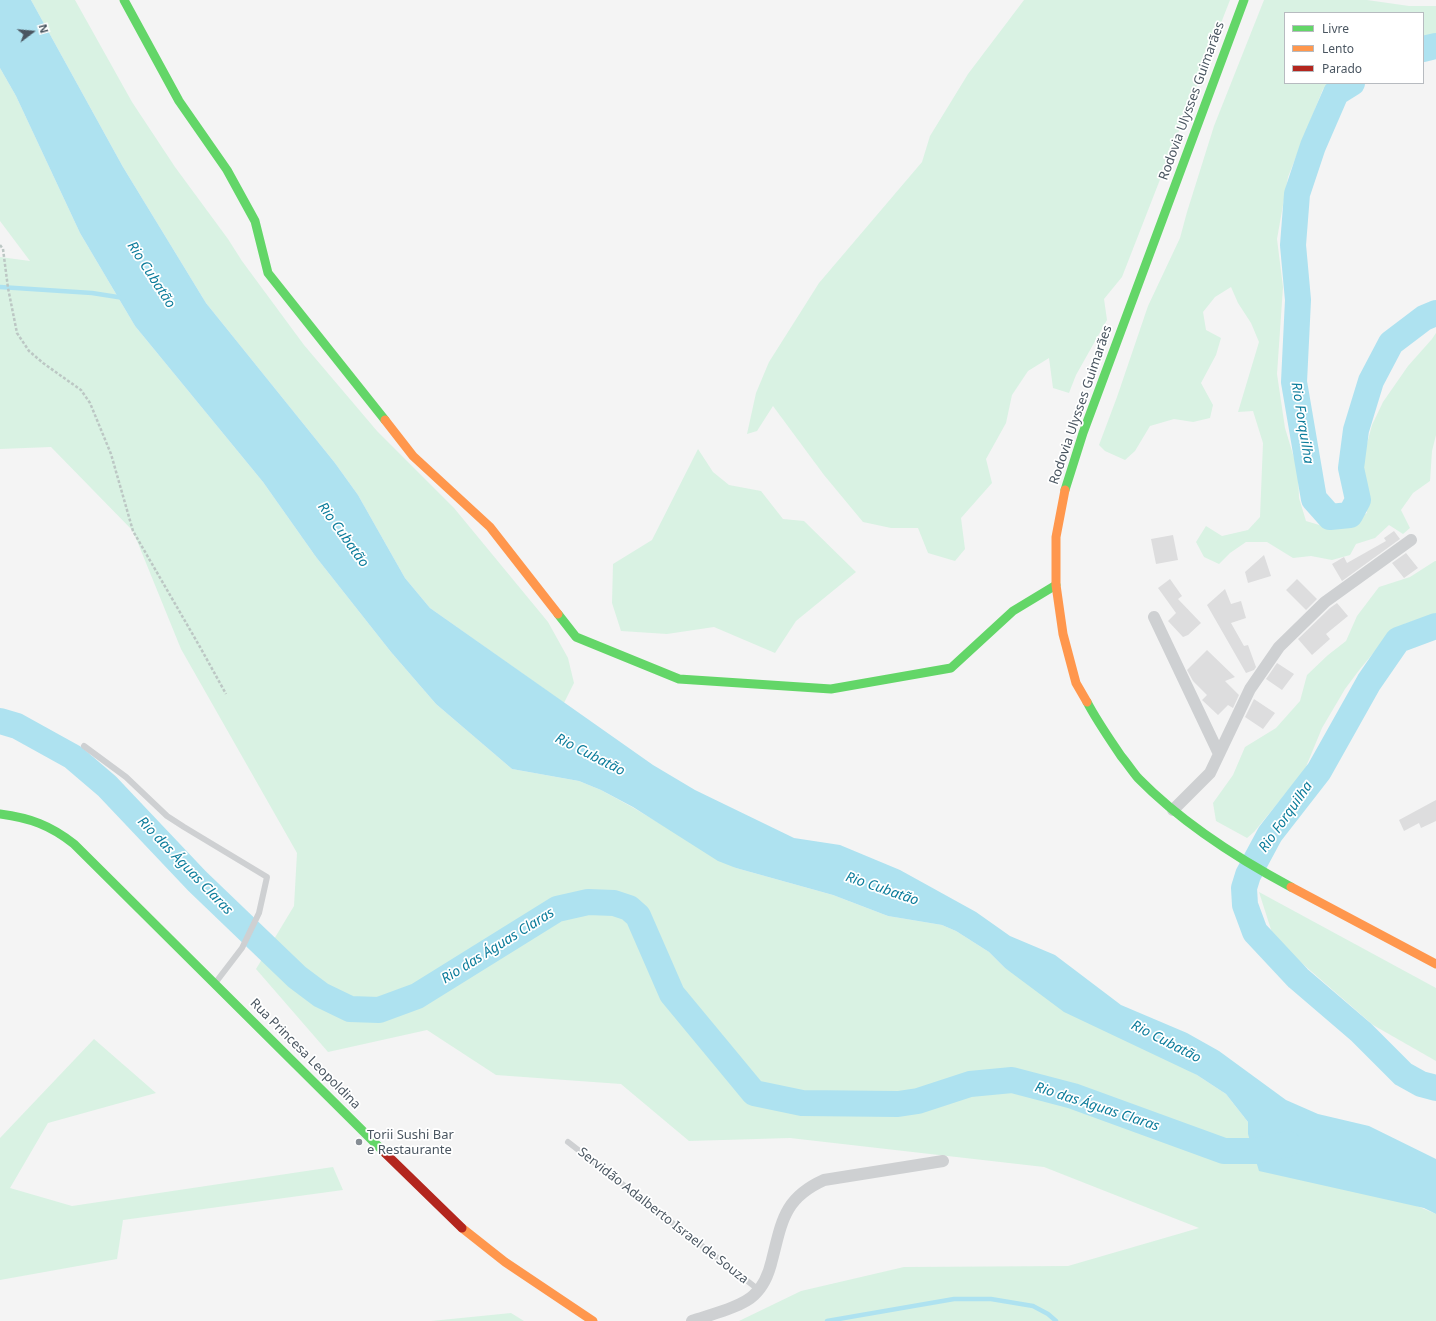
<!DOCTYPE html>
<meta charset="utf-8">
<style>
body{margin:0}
#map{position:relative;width:1436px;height:1321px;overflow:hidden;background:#f4f4f4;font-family:"Noto Sans",sans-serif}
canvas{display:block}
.legend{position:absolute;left:1284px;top:12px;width:140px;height:72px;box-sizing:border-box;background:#fff;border:1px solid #b7bbc0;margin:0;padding:5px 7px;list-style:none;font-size:12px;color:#4a5661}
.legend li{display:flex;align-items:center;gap:8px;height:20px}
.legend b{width:20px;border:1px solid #b7bbc0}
.north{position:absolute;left:12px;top:12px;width:40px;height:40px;-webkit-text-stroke:3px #fff;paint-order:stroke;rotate:74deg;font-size:11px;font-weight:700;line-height:16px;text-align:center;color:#4a5661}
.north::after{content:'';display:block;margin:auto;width:14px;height:18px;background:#4a5661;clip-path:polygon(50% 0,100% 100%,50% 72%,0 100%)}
</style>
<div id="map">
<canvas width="1436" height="1321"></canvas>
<ul class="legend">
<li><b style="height:5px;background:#63d668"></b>Livre</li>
<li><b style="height:5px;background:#ff974d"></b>Lento</li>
<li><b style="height:5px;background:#b3261e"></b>Parado</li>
</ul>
<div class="north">N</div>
</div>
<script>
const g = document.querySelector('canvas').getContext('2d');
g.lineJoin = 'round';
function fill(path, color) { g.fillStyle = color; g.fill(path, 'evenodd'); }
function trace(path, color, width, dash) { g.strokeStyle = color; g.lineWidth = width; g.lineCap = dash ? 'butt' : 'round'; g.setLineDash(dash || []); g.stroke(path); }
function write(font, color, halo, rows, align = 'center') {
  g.font = font + ' "Noto Sans",sans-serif'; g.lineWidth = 3.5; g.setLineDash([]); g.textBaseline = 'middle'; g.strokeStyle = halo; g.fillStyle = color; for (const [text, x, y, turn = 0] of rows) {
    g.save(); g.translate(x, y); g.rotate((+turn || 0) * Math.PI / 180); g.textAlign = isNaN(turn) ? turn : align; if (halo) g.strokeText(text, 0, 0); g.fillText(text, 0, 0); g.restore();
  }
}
fill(new Path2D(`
 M 31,0 L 75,0 L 132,102 L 175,167 L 228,239 L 242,261 L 304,345 L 377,431 L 454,508 L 548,622 L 568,658 L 574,683 L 564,703 L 430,608 L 405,578 L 358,495 L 335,463 L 206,303 L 123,167 Z
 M 1024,0 L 1230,0 L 1122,277 L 1104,299 L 1107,320 L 1076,375 L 1069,393 L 1053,388 L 1049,358 L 1028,371 L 1012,395 L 1006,423 L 986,459 L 992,483 L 961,518 L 965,549 L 955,561 L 928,553 L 918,528 L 891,528 L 863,522 L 824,475 L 773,406 L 757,431 L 747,434 L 756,393 L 769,362 L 819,283 L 922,162 L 930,136 L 968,74 Z
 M 1264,0 L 1367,0 L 1409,6 L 1436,6 L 1436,35 L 1423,40 L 1423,13 L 1285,13 L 1285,83 L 1332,83 L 1323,89 L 1288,177 L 1277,239 L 1283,287 L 1277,374 L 1285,428 L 1298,471 L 1299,498 L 1306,521 L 1326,527 L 1349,522 L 1367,513 L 1363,485 L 1363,458 L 1372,425 L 1383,402 L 1408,366 L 1432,339 L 1436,333 L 1436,435 L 1432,451 L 1430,481 L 1413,493 L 1401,510 L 1410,528 L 1403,534 L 1389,525 L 1375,538 L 1356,544 L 1350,555 L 1332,560 L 1311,556 L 1293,558 L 1267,542 L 1246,542 L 1230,553 L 1219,564 L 1204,557 L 1196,542 L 1206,526 L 1222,536 L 1248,530 L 1260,517 L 1263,443 L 1253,411 L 1238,412 L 1259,342 L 1251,323 L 1238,303 L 1231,287 L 1215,297 L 1203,312 L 1206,330 L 1221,338 L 1216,355 L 1201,383 L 1213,405 L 1210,418 L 1193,422 L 1174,419 L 1150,426 L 1135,451 L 1125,460 L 1105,451 L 1099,445 L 1117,397 L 1148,306 L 1180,238 L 1187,212 L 1214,126 Z
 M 0,68 L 16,96 L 80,233 L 135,326 L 263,482 L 316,557 L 391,652 L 436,704 L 512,769 L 579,781 L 601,790 L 632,807 L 736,868 L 833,895 L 888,916 L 942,925 L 956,931 L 989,952 L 1005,968 L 1197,1075 L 1226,1094 L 1248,1122 L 1248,1134 L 1436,1214 L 1436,1321 L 739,1321 L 801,1291 L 904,1267 L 1068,1266 L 1199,1228 L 1044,1167 L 790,1138 L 689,1141 L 621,1084 L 496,1075 L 427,1030 L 328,1052 L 256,969 L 294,906 L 297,853 L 181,649 L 133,531 L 51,447 L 0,449 L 0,257 L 30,261 L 0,221 Z
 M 698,449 L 713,472 L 729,485 L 761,491 L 783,519 L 804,521 L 856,572 L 796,621 L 775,653 L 714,627 L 667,634 L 621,631 L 612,603 L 613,564 L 652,540 Z
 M 1435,561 L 1436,561 L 1436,613 L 1405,624 L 1386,638 L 1360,669 L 1345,689 L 1322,728 L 1303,774 L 1286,793 L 1254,832 L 1247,838 L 1216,821 L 1213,803 L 1233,775 L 1245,747 L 1276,728 L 1300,701 L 1307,675 L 1328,655 L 1346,641 L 1357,616 L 1379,587 L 1410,577 Z
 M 1259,892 L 1436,988 L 1436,1061 L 1373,1025 L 1274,939 Z
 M 94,1039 L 156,1093 L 48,1123 L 10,1188 L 72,1206 L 333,1167 L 343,1190 L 123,1220 L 117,1259 L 0,1280 L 0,1138 Z
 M 511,1313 L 524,1321 L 431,1321 Z`), '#d9f2e3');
fill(new Path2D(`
 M 0,0 L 31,0 L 123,167 L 206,303 L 335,463 L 358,495 L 405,578 L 430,608 L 653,765 L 695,790 L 794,838 L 840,845 L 900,870 L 976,912 L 1010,936 L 1055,955 L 1121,1005 L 1187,1033 L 1219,1051 L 1286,1100 L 1318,1114 L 1369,1126 L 1436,1159 L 1436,1214 L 1424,1208 L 1259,1171 L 1248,1134 L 1248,1122 L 1226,1094 L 1197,1075 L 1064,1012 L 1005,968 L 989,952 L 956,931 L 942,925 L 888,916 L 833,895 L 736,868 L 718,861 L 633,807 L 601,790 L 579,781 L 512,769 L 436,704 L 391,652 L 316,557 L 263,482 L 135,326 L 80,233 L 16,96 L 0,68 Z`), '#aee2f0');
trace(new Path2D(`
 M 0,287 L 92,293 L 124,298
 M 827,1321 L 954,1299 L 991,1299 L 1033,1306 L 1048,1314 L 1056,1321`), '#aee2f0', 4.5);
trace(new Path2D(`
 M 1423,49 L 1436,46
 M 1352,83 L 1336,93 L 1313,146 L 1297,194 L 1293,245 L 1298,300 L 1294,382 L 1314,499 L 1330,517 L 1350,515 L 1358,500 L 1351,468 L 1356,430 L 1371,381 L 1391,343 L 1424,318 L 1436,313
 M 1436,626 L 1398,640 L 1369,682 L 1319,771 L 1270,834 L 1248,875 L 1244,888 L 1245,905 L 1255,932 L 1298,978 L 1361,1032 L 1403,1074 L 1421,1084 L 1436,1088
 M 0,721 L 17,726 L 73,757 L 107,786 L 197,881 L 297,977 L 321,995 L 350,1009 L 379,1010 L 417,996 L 557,909 L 588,902 L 614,903 L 629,908 L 638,916 L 672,994 L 754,1093 L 802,1103 L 898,1104 L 918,1101 L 970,1084 L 1012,1080 L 1073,1096 L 1224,1151 L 1255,1151 L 1288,1144`), '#aee2f0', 26);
fill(new Path2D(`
 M 1394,531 L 1400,539 L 1342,581 L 1332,564 L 1344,557 L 1347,563 L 1386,541 L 1384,538 Z
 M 1173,535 L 1178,560 L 1156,564 L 1151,539 Z
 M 1406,553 L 1418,568 L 1404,578 L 1392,563 Z
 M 1264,555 L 1271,576 L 1248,583 L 1245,572 Z
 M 1170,579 L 1182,596 L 1178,599 L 1201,623 L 1188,635 L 1183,637 L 1168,621 L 1176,613 L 1158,588 Z
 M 1297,579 L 1317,599 L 1306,610 L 1286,590 Z
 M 1225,589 L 1231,604 L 1241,601 L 1246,618 L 1231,623 L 1244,646 L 1248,645 L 1256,667 L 1254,670 L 1246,673 L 1207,605 Z
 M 1337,603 L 1348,616 L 1326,634 L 1330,639 L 1312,655 L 1298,639 L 1330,608 Z
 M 1207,650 L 1235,677 L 1225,681 L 1239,695 L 1233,708 L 1228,705 L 1218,715 L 1202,700 L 1207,695 L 1193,681 L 1187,670 Z
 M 1277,663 L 1294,674 L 1282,690 L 1266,679 Z
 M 1254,699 L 1275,713 L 1263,729 L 1245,717 Z
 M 1436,800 L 1436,821 L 1421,828 L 1419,823 L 1404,831 L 1399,820 Z`), '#ddddde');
trace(new Path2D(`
 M 0,245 L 3,249 L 8,288 L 17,333 L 29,351 L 43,363 L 81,390 L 90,403 L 111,454 L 133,531 L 200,647 L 226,694`), '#bcc7c4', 2.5, [3, 2]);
trace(new Path2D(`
 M 84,746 L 126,777 L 167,816 L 184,827 L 267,877 L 259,913 L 242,948 L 216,982
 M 568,1142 L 759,1290`), '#ced0d2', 6);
trace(new Path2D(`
 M 1154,617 L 1219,754
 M 1173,810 L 1210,773 L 1250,689 L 1279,647 L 1325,602 L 1411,540
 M 692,1321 C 709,1315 742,1307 754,1295 C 764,1286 769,1273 772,1260 C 782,1221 784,1198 824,1180 L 943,1161`), '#ced0d2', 12);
trace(new Path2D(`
 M 124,0 L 179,101 L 227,170 L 255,221 L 268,273 L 385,420
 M 1065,490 L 1083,433 L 1244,0
 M 558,614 L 576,637 L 679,679 L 831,689 L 951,668 L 1013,611 L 1056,585
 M 1087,702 C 1097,721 1109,738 1121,756 C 1127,763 1132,771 1138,778 C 1182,823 1235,857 1291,887
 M 0,814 C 30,818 50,825 74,844 L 385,1153`), '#63d668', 9);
trace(new Path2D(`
 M 385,420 L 413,456 L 490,527 L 558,614
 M 1065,490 L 1056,537 L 1056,585 L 1063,634 L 1076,683 L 1087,702
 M 1291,887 L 1436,964
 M 462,1228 L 505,1262 L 593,1321`), '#ff974d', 9);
trace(new Path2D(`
 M 385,1153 L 462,1228`), '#b3261e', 9);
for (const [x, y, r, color] of [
 [359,1142,4,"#868d94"]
]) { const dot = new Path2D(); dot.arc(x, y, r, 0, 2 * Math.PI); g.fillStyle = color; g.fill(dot); trace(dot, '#fff', 1.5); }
write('13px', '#4a5661', '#fff', [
 ["Rodovia Ulysses Guimarães",1192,101,-70],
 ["Rodovia Ulysses Guimarães",1081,405,-71],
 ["Rua Princesa Leopoldina",305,1054,45],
 ["Servidão Adalberto Israel de Souza",663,1216,38]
]);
write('13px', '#4a5661', '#fff', [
 ["Torii Sushi Bar",367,1135],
 ["e Restaurante",367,1150]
], 'left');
write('italic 14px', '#0c7c9b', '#fff', [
 ["Rio Cubatão",151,275,57],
 ["Rio Forquilha",1302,423,81],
 ["Rio Cubatão",343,535,54],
 ["Rio Cubatão",590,755,27],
 ["Rio Forquilha",1286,817,-55],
 ["Rio das Águas Claras",185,866,46],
 ["Rio Cubatão",882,889,19],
 ["Rio das Águas Claras",498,946,-32],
 ["Rio Cubatão",1166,1042,27],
 ["Rio das Águas Claras",1097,1107,18]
]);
</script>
